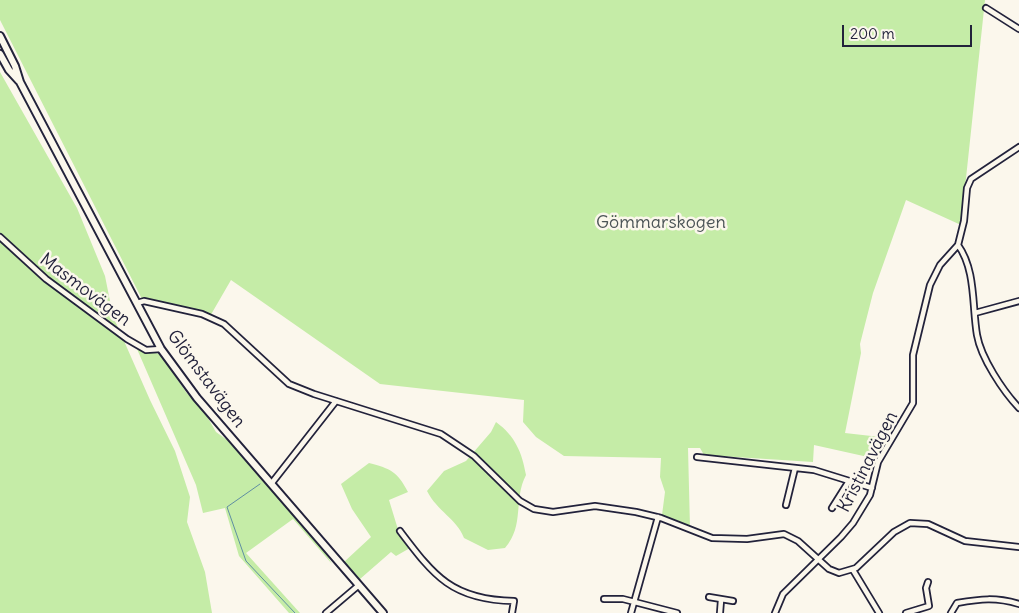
<!DOCTYPE html>
<meta charset="utf-8">
<style>
body{margin:0}
#map{position:relative;width:1019px;height:613px;overflow:hidden;background:#fbf7ec;font-family:Delius,sans-serif}
canvas{display:block}
.scale{position:absolute;left:842px;top:25px;width:130px;height:22px;box-sizing:border-box;border:2px solid #22223b;border-top:0;padding-left:6px;font-size:15px;line-height:18px;white-space:nowrap;color:#22223b;-webkit-text-stroke:4px #fbf7ec;paint-order:stroke}
</style>
<div id="map">
<canvas width="1019" height="613"></canvas>
<div class="scale">200 m</div>
</div>
<script>
const g = document.querySelector('canvas').getContext('2d');
g.lineJoin = 'round';
function fill(path, color) { g.fillStyle = color; g.fill(path, 'evenodd'); }
function trace(path, color, width, dash) { g.strokeStyle = color; g.lineWidth = width; g.lineCap = dash ? 'butt' : 'round'; g.setLineDash(dash || []); g.stroke(path); }
function write(font, color, halo, rows, align = 'center') {
  g.font = font + ' Delius,sans-serif'; g.lineWidth = 5; g.setLineDash([]); g.textBaseline = 'middle'; g.strokeStyle = halo; g.fillStyle = color; for (const [text, x, y, turn = 0] of rows) {
    g.save(); g.translate(x, y); g.rotate((+turn || 0) * Math.PI / 180); g.textAlign = isNaN(turn) ? turn : align; if (halo) g.strokeText(text, 0, 0); g.fillText(text, 0, 0); g.restore();
  }
}
fill(new Path2D(`
 M 0,0 L 985,0 L 961,225 L 906,200 L 873,293 L 860,344 L 861,353 L 845,433 L 889,438 L 877,459 L 814,445 L 813,462 L 704,455 L 700,448 L 688,448 L 690,528 L 662,515 L 665,492 L 660,477 L 661,458 L 564,456 L 536,437 L 523,422 L 524,400 L 380,384 L 231,280 L 209,318 L 144,303 L 0,20 Z
 M 0,72 L 77,208 L 105,276 L 113,316 L 150,400 L 175,451 L 190,497 L 187,522 L 205,572 L 212,613 L 0,613 Z
 M 137,349 L 160,354 L 186,392 L 204,411 L 216,432 L 230,442 L 325,552 L 332,564 L 293,519 L 246,553 L 300,613 L 289,613 L 239,556 L 225,508 L 203,513 L 196,485 Z
 M 496,422 C 515,436 522,452 526,475 C 513,500 525,525 505,548 L 488,550 L 464,538 C 457,519 437,511 427,491 L 444,471 L 466,461 L 491,432 Z
 M 369,463 C 391,469 397,471 408,492 L 389,500 L 400,536 L 410,548 L 396,556 L 391,552 L 360,579 L 344,562 L 371,537 L 352,509 L 341,484 Z`), '#c5eca7');
trace(new Path2D(`
 M 260,484 L 227,507 L 246,561 L 295,613`), '#5f8ea2', 1);
const minor = new Path2D(`
 M 986,8 L 1019,29
 M 0,237 L 46,279 L 127,339 L 146,350 L 161,349
 M 958,245 C 976,270 972,306 977,335 C 981,358 1003,391 1019,408
 M 958,245 L 964,221 L 967,188 L 971,179 L 1019,147
 M 137,303 L 144,301 L 202,314 L 224,324 L 289,384 L 314,394 L 441,434 L 474,456 L 520,501 L 534,509 L 553,512 L 595,506 L 636,512 L 661,518 L 712,538 L 747,539 L 784,534 L 798,541 L 829,569 L 839,573 L 856,568 L 894,532 L 910,523 L 928,524 L 965,541 L 1019,547
 M 975,313 L 1019,301
 M 697,457 L 814,470 L 872,488
 M 271,484 L 336,401
 M 786,505 L 795,468
 M 832,508 L 849,481
 M 400,531 C 434,576 452,600 514,601 L 512,613
 M 853,570 L 879,613
 M 709,597 L 733,601
 M 604,599 L 623,599 L 677,613
 M 326,613 L 359,585
 M 631,613 L 658,517
 M 720,613 L 721,600
 M 775,613 L 783,594 L 841,537 L 853,523 L 870,495 L 878,462 L 913,403 L 913,355 L 930,285 L 940,265 L 958,245
 M 906,613 L 929,606 L 926,588 L 928,582
 M 951,613 L 957,603 C 981,599 995,597 1019,604`);
const secondary = new Path2D(`
 M 0,36 L 15,66 L 20,82 L 161,349 L 197,398 L 383,613
 M 0,54 L 9,70 L 19,81`);
trace(minor, '#22223b', 8);
trace(secondary, '#22223b', 10);
trace(minor, '#fbf7ec', 4.5);
trace(secondary, '#fbf7ec', 6);
write('18px', '#4b5456', '#fbf7ec', [
 ["Gömmarskogen",661,223]
]);
write('18px', '#22223b', '#fbf7ec', [
 ["Masmovägen",85,290,37],
 ["Glömstavägen",206,379,53],
 ["Kristinavägen",868,462,-63]
]);
</script>
